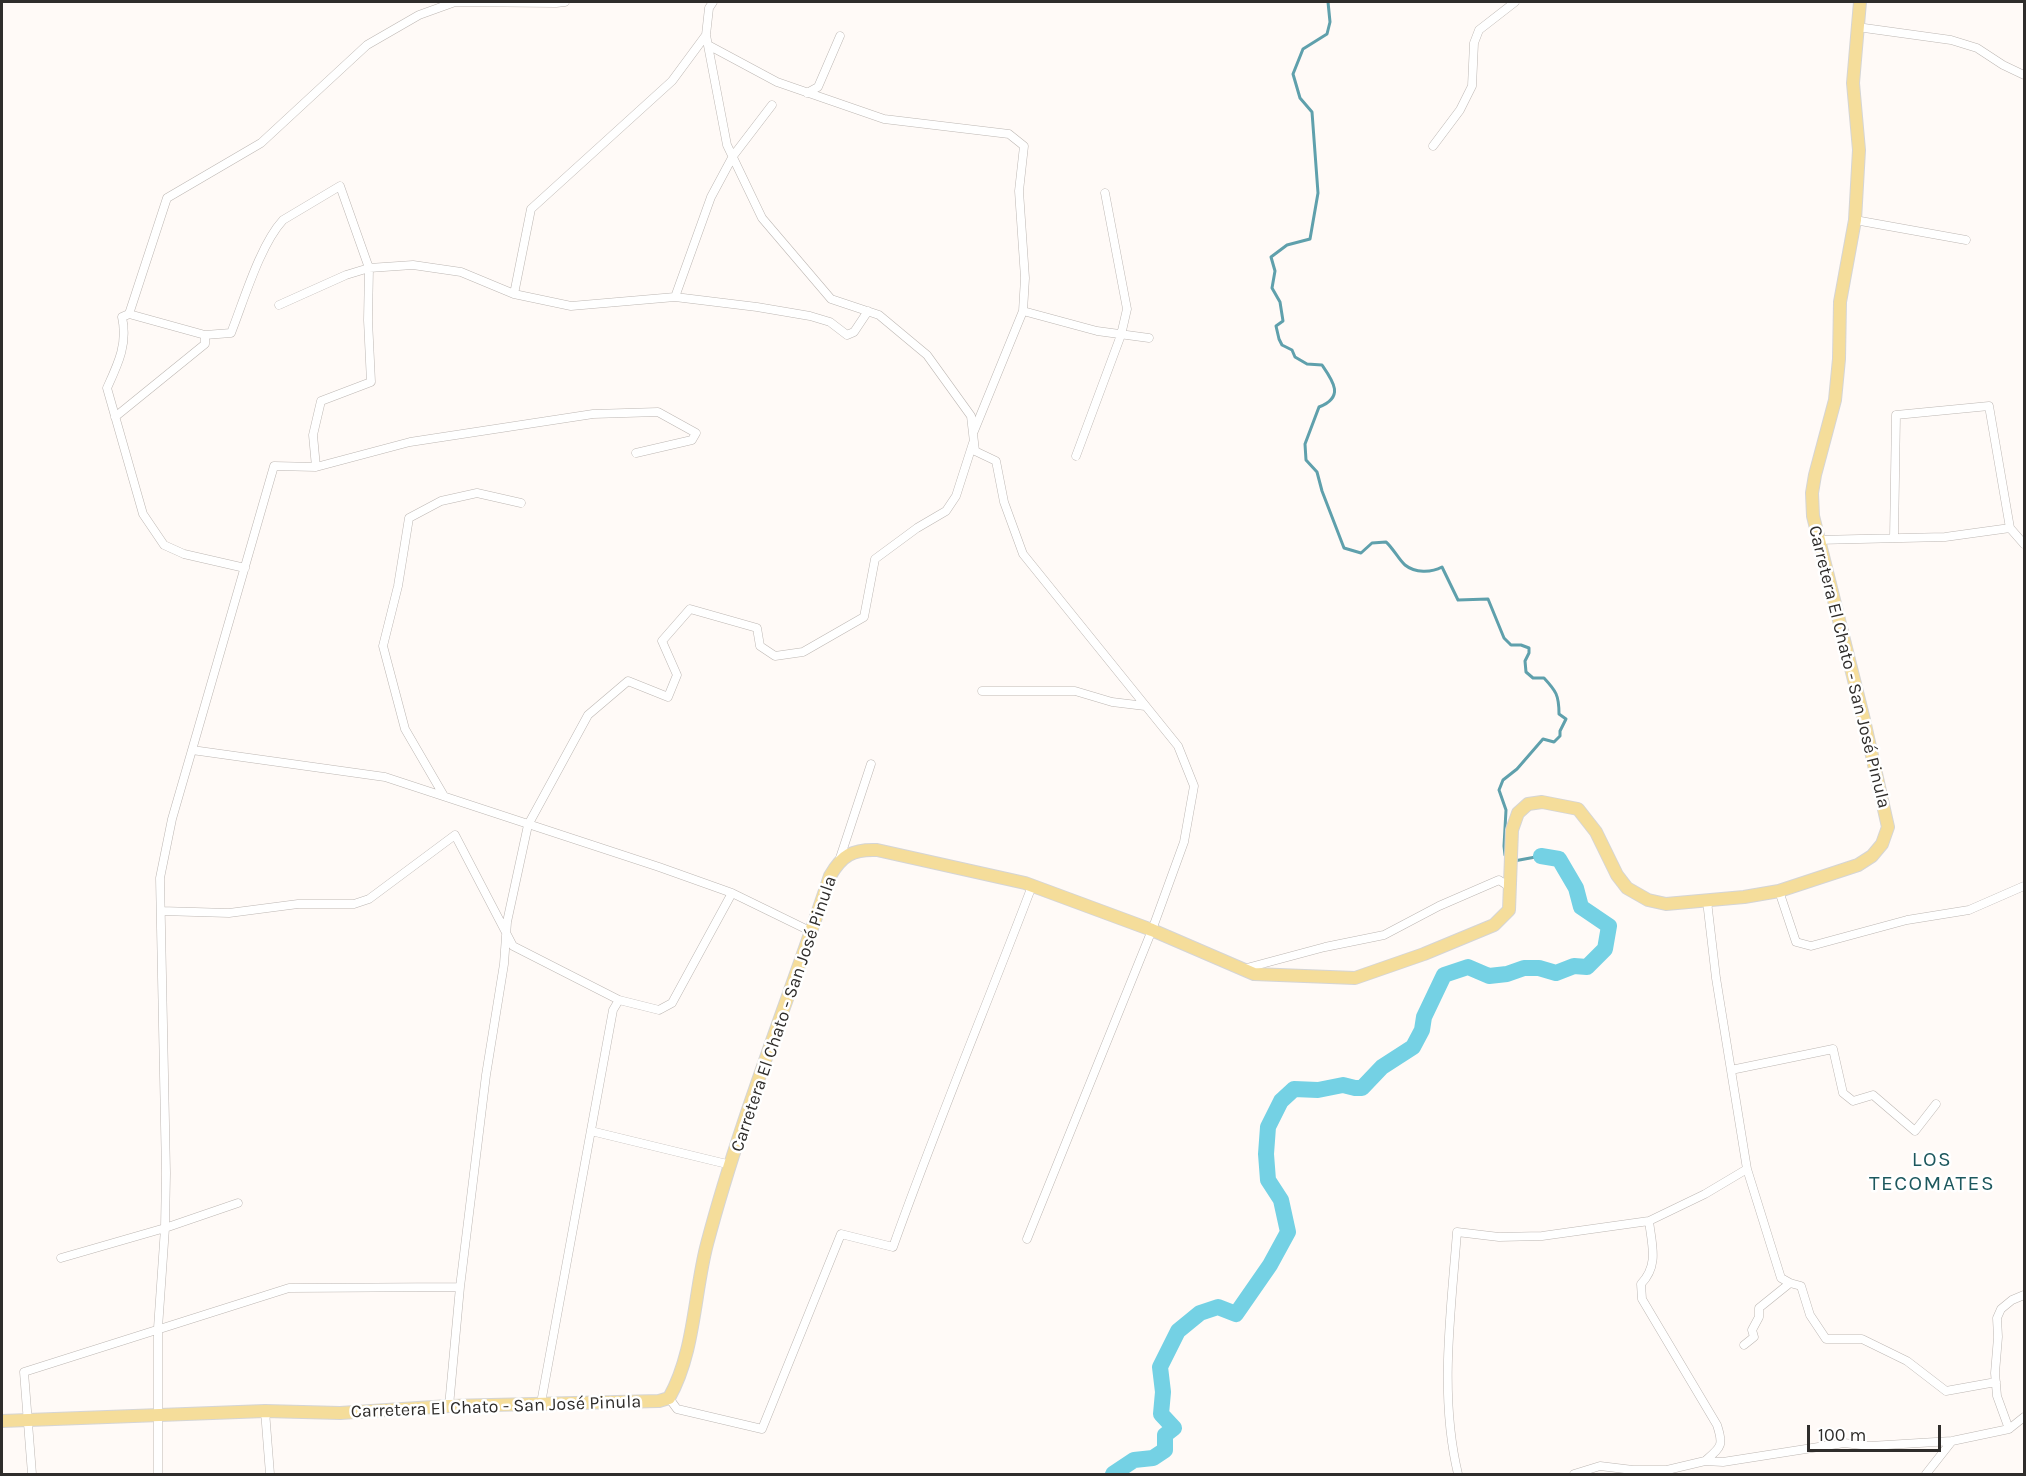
<!DOCTYPE html>
<meta charset="utf-8">
<style>
body{margin:0}
#map{position:relative;width:2026px;height:1476px;overflow:hidden;background:#fffaf7;font-family:Karla,sans-serif}
canvas{display:block}
.frame{position:absolute;inset:0;border:3px solid #2f2d2b;pointer-events:none}
.scale{position:absolute;left:1807px;top:1425px;width:134px;height:27px;box-sizing:border-box;border:3px solid #2f2d2b;border-top:0;padding-left:8px;font-size:18px;line-height:21px;white-space:nowrap;color:#2f2d2b;-webkit-text-stroke:4px #fff;paint-order:stroke}
</style>
<div id="map">
<canvas width="2026" height="1476"></canvas>
<div class="frame"></div>
<div class="scale">100 m</div>
</div>
<script>
const g = document.querySelector('canvas').getContext('2d');
g.lineJoin = 'round';
function trace(path, color, width, dash) { g.strokeStyle = color; g.lineWidth = width; g.lineCap = dash ? 'butt' : 'round'; g.setLineDash(dash || []); g.stroke(path); }
function write(font, color, halo, rows, align = 'center') {
  g.font = font + ' Karla,sans-serif'; g.lineWidth = 5; g.setLineDash([]); g.textBaseline = 'middle'; g.strokeStyle = halo; g.fillStyle = color; for (const [text, x, y, turn = 0] of rows) {
    g.save(); g.translate(x, y); g.rotate((+turn || 0) * Math.PI / 180); g.textAlign = isNaN(turn) ? turn : align; if (halo) g.strokeText(text, 0, 0); g.fillText(text, 0, 0); g.restore();
  }
}
trace(new Path2D(`
 M 1328,2 L 1330,22 L 1327,34 L 1303,49 L 1293,74 L 1300,98 L 1312,112 L 1318,193 L 1310,239 L 1287,245 L 1271,257 L 1275,271 L 1272,288 L 1280,302 L 1283,321 L 1276,326 L 1279,339 L 1282,345 L 1292,350 L 1295,357 L 1307,364 L 1322,365 C 1333,381 1345,397 1319,407 L 1305,444 L 1306,460 L 1317,472 L 1322,491 L 1344,548 L 1361,553 L 1372,543 L 1386,542 C 1393,548 1399,560 1405,565 C 1415,573 1431,573 1442,567 L 1458,600 L 1488,599 L 1504,638 L 1511,645 L 1521,645 L 1529,648 L 1529,653 L 1525,661 L 1526,672 L 1533,678 L 1544,678 C 1556,691 1559,695 1559,714 L 1566,719 L 1560,731 L 1560,736 L 1554,742 L 1543,739 L 1517,769 L 1503,780 L 1499,790 L 1506,810 L 1504,846 L 1505,855
 M 1514,861 L 1541,856`), '#5fa0ac', 3);
trace(new Path2D(`
 M 1113,1474 L 1134,1460 L 1153,1458 L 1165,1450 L 1165,1435 L 1174,1428 L 1161,1414 L 1163,1392 L 1160,1367 L 1178,1331 L 1200,1313 L 1218,1307 L 1236,1314 L 1270,1265 L 1288,1232 L 1281,1200 L 1268,1180 L 1266,1154 L 1268,1127 L 1281,1101 L 1294,1089 L 1318,1090 L 1343,1085 L 1355,1088 L 1362,1088 L 1382,1067 L 1413,1047 L 1422,1030 L 1424,1017 L 1444,975 L 1468,967 L 1489,976 L 1507,974 L 1524,968 L 1539,968 L 1556,973 L 1574,966 L 1587,967 L 1605,949 L 1609,926 L 1581,907 L 1576,888 L 1559,859 L 1541,856`), '#74d1e4', 16);
const street = new Path2D(`
 M 713,2 L 709,8 L 706,35 L 727,145 L 762,218 L 831,299 L 879,315 L 927,355 L 971,416 L 975,451 L 996,461 L 1004,502 L 1023,554 L 1178,746 L 1194,786 L 1184,842 L 1152,930 L 1027,1239
 M 1857,27 L 1951,40 L 1977,48 L 2003,65 L 2024,75
 M 708,45 L 777,82 L 884,119 L 1009,134 L 1024,146 L 1019,191 L 1025,278 L 1023,311
 M 807,93 L 818,87 L 840,36
 M 1433,146 L 1460,110 L 1472,86 L 1474,43 L 1479,30 L 1515,2
 M 1855,220 L 1966,240
 M 514,294 L 531,209 L 672,81 L 706,35
 M 675,297 L 711,197 L 733,156 L 772,105
 M 279,305 L 346,275 L 369,268 L 413,265 L 461,272 L 514,294 L 571,306 L 675,297 L 757,307 L 810,316 L 830,322 L 847,335 L 854,332 L 868,311
 M 129,314 L 205,335 L 231,333 C 244,300 260,245 283,220 L 340,186 L 369,268 L 368,320 L 371,382 L 321,401 L 313,435 L 316,467 L 274,466 L 192,750
 M 115,417 L 205,344 L 205,335
 M 974,431 L 1023,311 L 1097,331 L 1149,338
 M 1076,456 L 1121,335 L 1127,309 L 1105,193
 M 316,467 L 410,442 L 593,414 L 658,412 L 696,433 L 692,440 L 636,453
 M 1894,538 L 1896,415 L 1989,406 L 2010,528 L 2024,544
 M 1817,540 L 1945,537 L 2010,528
 M 245,568 L 184,554 L 164,545 L 143,514 L 107,388 C 118,364 128,344 122,317 L 129,314 L 167,198 L 261,143 L 367,45 L 419,15 L 455,2 L 556,3 L 565,2
 M 982,691 L 1075,691 L 1112,702 L 1145,706
 M 444,796 L 405,729 L 383,646 L 398,586 L 409,518 L 441,501 L 477,493 L 521,503
 M 839,861 L 871,764
 M 1779,891 L 1796,942 L 1811,946 L 1907,920 L 1969,910 L 2024,886
 M 1707,901 L 1716,978 L 1747,1169 L 1781,1278 L 1790,1283 L 1801,1286 L 1810,1315 L 1826,1339 L 1862,1339 L 1907,1361 L 1946,1391 L 1996,1382
 M 161,911 L 229,913 L 298,904 L 354,904 L 369,899 L 455,835 L 513,946 L 619,1000
 M 1243,969 L 1325,947 L 1384,935 L 1439,906 L 1499,880 L 1511,888
 M 1731,1070 L 1833,1049 L 1843,1093 L 1853,1101 L 1873,1095 L 1915,1131 L 1936,1104
 M 591,1131 L 731,1165
 M 1649,1221 C 1652,1246 1659,1265 1641,1284 L 1642,1299 L 1717,1425 C 1724,1446 1721,1447 1705,1461
 M 61,1258 L 165,1228 L 238,1203
 M 1744,1345 L 1754,1337 L 1752,1330 L 1759,1317 L 1759,1308 L 1790,1283
 M 669,1398 L 677,1409 L 762,1429 L 841,1234 L 893,1247 C 936,1126 986,1007 1032,886
 M 541,1403 L 613,1010 L 619,1000 L 659,1010 L 672,1003 L 732,893
 M 449,1406 L 460,1287 L 486,1075 L 504,964 L 507,922 L 528,825 L 588,715 L 628,681 L 668,697 L 677,675 L 662,641 L 690,609 L 757,628 L 760,646 L 775,656 L 803,652 L 864,617 L 875,559 L 917,528 L 946,511 L 956,496 L 973,443
 M 265,1411 L 270,1474
 M 2009,1429 L 1997,1396 L 1995,1373 L 1998,1337 L 1997,1318 L 2001,1309 L 2012,1300 L 2024,1295
 M 32,1474 L 24,1372 L 289,1288 L 460,1287
 M 158,1474 L 158,1328 L 165,1228 L 166,1173 L 160,878 L 172,819 L 192,750 L 385,777 L 659,867 L 732,893 L 812,932
 M 1458,1474 C 1439,1395 1451,1312 1457,1232 L 1499,1237 L 1542,1236 L 1649,1221 L 1705,1194 L 1747,1169
 M 1574,1474 L 1600,1466 L 1633,1470 L 1667,1470 L 1705,1461 L 1723,1462 L 1844,1443 L 1870,1446 L 1952,1441 L 2009,1429 L 2024,1417
 M 1926,1474 L 1952,1441`);
const primary = new Path2D(`
 M 2,1421 L 265,1411 L 340,1413 L 449,1406 L 659,1401 L 669,1398 C 695,1352 694,1293 707,1244 C 740,1119 789,999 830,876 C 842,855 853,849 877,850 L 1025,883 L 1152,930 L 1254,974 L 1355,978 L 1424,954 L 1494,925 L 1509,910 L 1512,830 L 1518,813 L 1528,804 L 1542,802 L 1578,809 L 1596,832 L 1617,875 L 1627,888 L 1648,900 L 1666,904 L 1744,897 L 1779,891 L 1858,865 L 1872,856 L 1882,844 L 1888,827 L 1864,720 L 1813,516 L 1812,493 L 1815,475 L 1835,400 L 1839,359 L 1840,302 L 1855,220 L 1859,150 L 1853,83 L 1860,2`);
trace(street, '#bdb7b3', 9);
trace(primary, '#d5d5d5', 14);
trace(street, '#fff', 8);
trace(primary, '#f5dd9a', 12);
write('18px', '#2f2d2b', '#fff', [
 ["Carretera El Chato - San José Pinula",1849,667,76],
 ["Carretera El Chato - San José Pinula",784,1014,-71],
 ["Carretera El Chato - San José Pinula",496,1407,-2]
]);
g.letterSpacing = '1.5px';
write('21px', '#1d585e', '#fff', [
 ["LOS",1932,1160],
 ["TECOMATES",1932,1184]
]);
g.letterSpacing = '0px';
</script>
